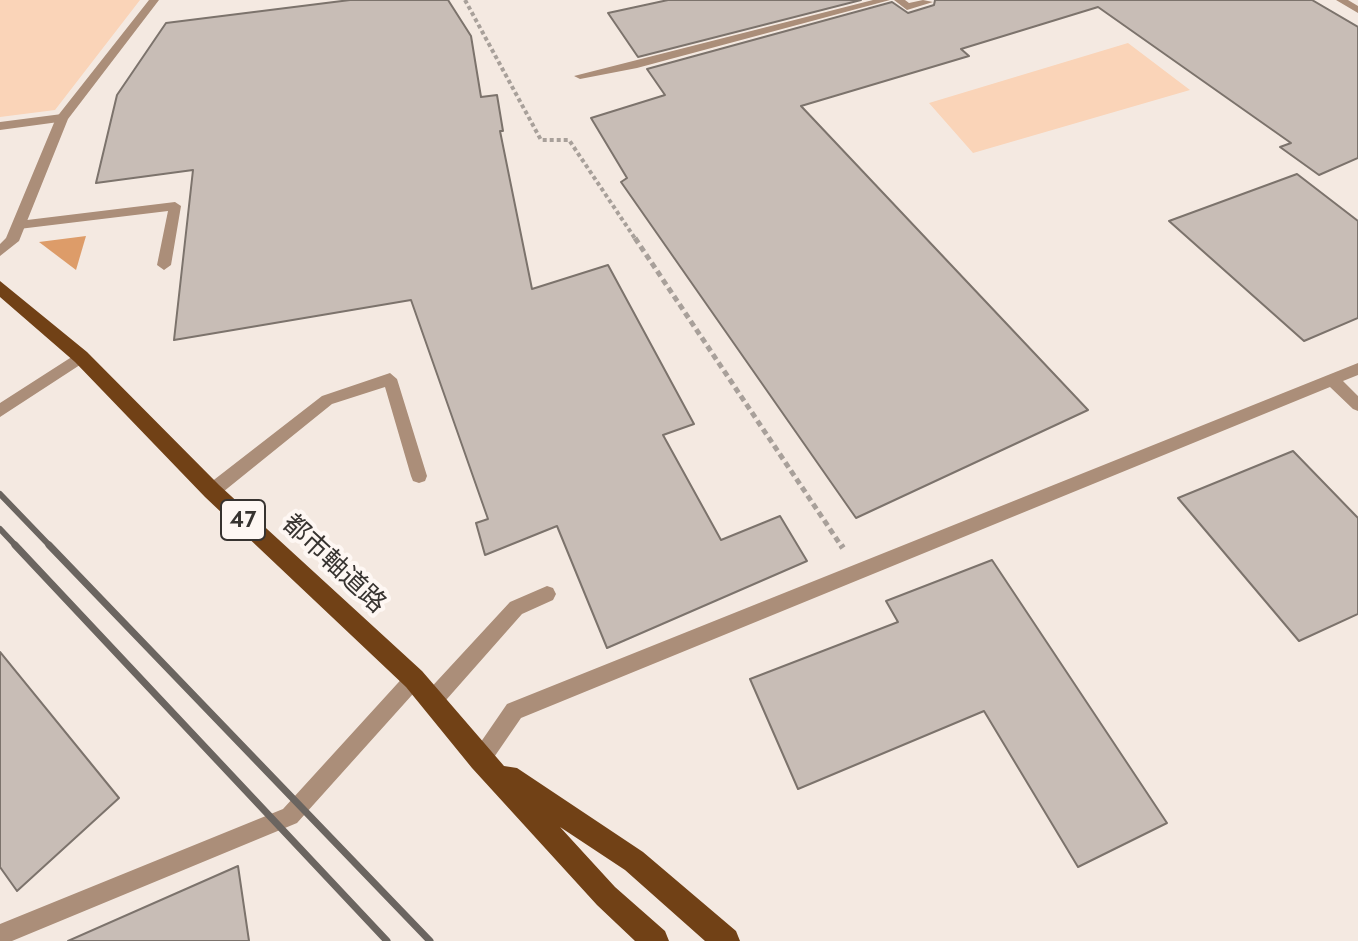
<!DOCTYPE html>
<meta charset="utf-8">
<style>
body{margin:0}
canvas{display:block;background:#f4e9e1}
</style>
<canvas width="1358" height="941"></canvas>
<script>
const g = document.querySelector('canvas').getContext('2d');
g.lineJoin = 'round';
function fill(path, color) { g.fillStyle = color; g.fill(path, 'evenodd'); }
function trace(path, color, width, dash) { g.strokeStyle = color; g.lineWidth = width; g.lineCap = dash ? 'butt' : 'round'; g.setLineDash(dash || []); g.stroke(path); }
function write(font, color, halo, rows, align = 'center') {
  g.font = font + ' Cabin,"Noto Sans JP",sans-serif'; g.lineWidth = 8; g.setLineDash([]); g.textBaseline = 'middle'; g.strokeStyle = halo; g.fillStyle = color; for (const [text, x, y, turn = 0] of rows) {
    g.save(); g.translate(x, y); g.rotate((+turn || 0) * Math.PI / 180); g.textAlign = isNaN(turn) ? turn : align; if (halo) g.strokeText(text, 0, 0); g.fillText(text, 0, 0); g.restore();
  }
}
fill(new Path2D(`
 M 0,0 L 140,0 L 55,110 L 0,117 Z
 M 1128,43 L 1190,90 L 973,153 L 929,103 Z`), '#fad4b8');
fill(new Path2D(`
 M 86,236 L 76,270 L 39,242 Z`), '#dd9c69');
const building = new Path2D(`
 M 350,0 L 448,0 L 471,36 L 481,97 L 497,95 L 503,131 L 500,131 L 532,289 L 608,265 L 694,424 L 663,435 L 721,540 L 780,516 L 807,561 L 607,648 L 557,526 L 485,555 L 476,523 L 488,519 L 411,300 L 174,340 L 193,170 L 96,183 L 117,95 L 166,23 Z
 M 668,0 L 861,0 L 638,57 L 608,13 Z
 M 935,0 L 1312,0 L 1358,27 L 1358,158 L 1319,175 L 1280,147 L 1291,143 L 1098,7 L 961,49 L 969,56 L 801,106 L 1088,410 L 856,518 L 621,182 L 627,178 L 591,118 L 665,95 L 647,69 L 892,2 L 908,13 L 934,5 Z
 M 1297,174 L 1358,221 L 1358,318 L 1304,341 L 1169,221 Z
 M 1293,451 L 1358,518 L 1358,614 L 1299,641 L 1178,498 Z
 M 992,560 L 1167,823 L 1078,867 L 984,711 L 798,789 L 750,679 L 898,622 L 886,601 Z
 M 0,652 L 119,798 L 17,891 L 0,867 Z
 M 238,866 L 249,941 L 68,941 Z`);
fill(building, '#c8bdb6');
trace(building, '#7c736c', 2);
trace(new Path2D(`
 M 465,0 L 541,140 L 569,140 L 636,240`), '#a8a09a', 4, [4, 3]);
trace(new Path2D(`
 M 635,238 L 842,547`), '#a8a09a', 5, [6, 4]);
trace(new Path2D(`
 M 841,545 L 843,548`), '#a8a09a', 6, [7, 5]);
fill(new Path2D(`
 M 873,0 L 890,0 L 637,68 L 580,79 L 574,76 Z
 M 894,0 L 905,0 L 909,3 L 923,0 L 933,2 L 907,10 Z
 M 1336,0 L 1348,0 L 1358,6 L 1358,13 Z
 M 175,202 L 181,206 L 171,265 L 164,270 L 157,265 L 168,211 L 19,229 L 13,225 L 19,221 Z
 M 390,373 L 397,379 L 427,476 L 425,481 L 419,483 L 413,481 L 411,476 L 385,387 L 332,404 L 218,496 L 212,498 L 206,496 L 204,491 L 206,486 L 322,396 Z
 M 547,586 L 553,588 L 556,594 L 553,600 L 522,614 L 439,708 L 432,710 L 425,708 L 423,701 L 425,694 L 510,602 Z`), '#ab8e79');
fill(new Path2D(`
 M 62,114 L 66,115 L 66,121 L 0,130 L 0,122 Z
 M 1358,363 L 1358,375 L 1343,381 L 1358,396 L 1358,411 L 1353,409 L 1330,387 L 521,718 L 488,766 L 481,769 L 474,766 L 471,759 L 474,752 L 507,704 Z
 M 414,670 L 421,673 L 423,679 L 421,685 L 297,823 L 12,941 L 0,941 L 0,924 L 283,809 L 407,673 Z`), '#ab8e79');
fill(new Path2D(`
 M 149,0 L 159,0 L 68,119 L 19,241 L 0,256 L 0,244 L 6,238 L 56,118 Z
 M 81,351 L 86,353 L 88,357 L 86,361 L 0,417 L 0,403 Z`), '#ab8e79');
fill(new Path2D(`
 M 0,281 L 87,352 L 219,485 L 422,671 L 504,766 L 517,768 L 643,852 L 736,931 L 740,941 L 705,941 L 625,870 L 560,827 L 615,887 L 665,931 L 669,941 L 635,941 L 597,905 L 472,768 L 406,687 L 205,497 L 75,362 L 0,297 Z`), '#714116');
trace(new Path2D(`
 M 0,494 L 51,547
 M 0,529 L 17,547`), '#6b6560', 6);
trace(new Path2D(`
 M 15,545 L 387,941
 M 49,545 L 430,941`), '#6b6560', 7);
for (const [x, y, w] of [
 [243,520,44]
]) { const box = new Path2D(); box.roundRect(x - w / 2, y - 20, w, 40, 6); g.fillStyle = '#fef7f3'; g.fill(box); trace(box, '#373330', 2); }
write('bold 24px', '#373330', null, [
 ["47",243,520]
]);
write('26px', '#373330', '#fef7f3', [
 ["都市軸道路",334,564,43]
]);
</script>
